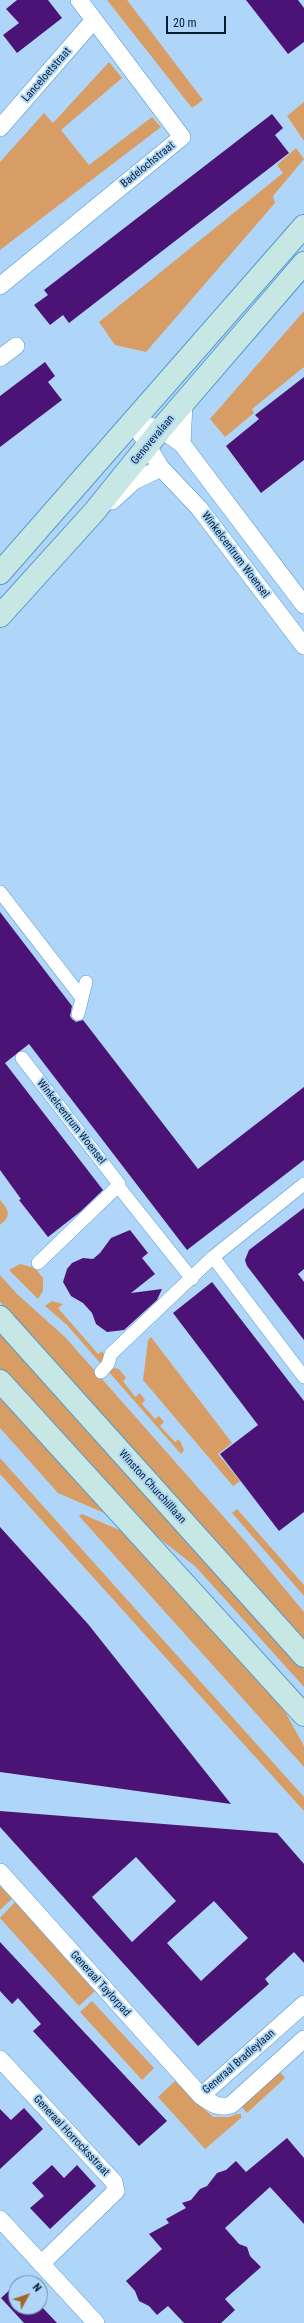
<!DOCTYPE html>
<style>
body{margin:0}
#map{position:relative;width:304px;height:2323px;overflow:hidden;background:#afd6f8;font-family:"Roboto Condensed",sans-serif}
canvas{display:block}
.north{position:absolute;left:8px;top:2275px;width:40px;height:40px;box-sizing:border-box;background:#afd6f8;border:1px solid #6a8ca9;border-radius:50%;rotate:50deg;font-size:11px;font-weight:700;line-height:16px;text-align:center;color:#021e32}
.north::after{content:'';display:block;margin:auto;width:14px;height:18px;background:#a16626;clip-path:polygon(50% 0,100% 100%,50% 72%,0 100%)}
.scale{position:absolute;left:166px;top:16px;width:60px;height:18px;box-sizing:border-box;border:2px solid #021e32;border-top:0;padding-left:5px;font-size:12px;line-height:14px;white-space:nowrap;color:#021e32;-webkit-text-stroke:3px #afd6f8;paint-order:stroke}
</style>
<div id="map">
<canvas width="304" height="2323"></canvas>
<div class="north">N</div>
<div class="scale">20 m</div>
</div>
<script>
const g = document.querySelector('canvas').getContext('2d');
g.lineJoin = 'round';
function fill(path, color) { g.fillStyle = color; g.fill(path, 'evenodd'); }
function trace(path, color, width, dash) { g.strokeStyle = color; g.lineWidth = width; g.lineCap = dash ? 'butt' : 'round'; g.setLineDash(dash || []); g.stroke(path); }
function write(font, color, halo, rows, align = 'center') {
  g.font = font + ' "Roboto Condensed",sans-serif'; g.lineWidth = 4; g.setLineDash([]); g.textBaseline = 'middle'; g.strokeStyle = halo; g.fillStyle = color; for (const [text, x, y, turn = 0] of rows) {
    g.save(); g.translate(x, y); g.rotate((+turn || 0) * Math.PI / 180); g.textAlign = isNaN(turn) ? turn : align; if (halo) g.strokeText(text, 0, 0); g.fillText(text, 0, 0); g.restore();
  }
}
fill(new Path2D(`
 M 107,0 L 127,0 L 203,100 L 192,108 Z
 M 109,62 L 122,78 L 61,130 L 89,165 L 152,117 L 161,127 L 0,250 L 0,162 L 44,113 L 53,123 Z
 M 304,102 L 304,141 L 287,116 Z
 M 296,148 L 304,159 L 273,196 L 275,203 L 146,352 L 115,345 L 99,322 L 283,173 L 277,165 Z
 M 304,311 L 304,367 L 252,409 L 254,413 L 225,437 L 210,419 Z
 M 0,1200 C 9,1210 12,1216 0,1225 Z
 M 20,1264 L 35,1268 L 43,1278 L 43,1291 L 38,1299 L 9,1270 Z
 M 0,1275 L 17,1294 L 65,1337 L 245,1541 L 304,1612 L 304,1641 L 0,1302 Z
 M 52,1301 L 63,1304 L 58,1308 L 98,1354 L 102,1351 L 105,1356 L 101,1364 L 67,1325 L 45,1306 Z
 M 0,1330 L 304,1669 L 304,1687 L 196,1567 L 133,1518 L 0,1374 Z
 M 151,1337 L 232,1443 L 218,1454 L 240,1481 L 233,1486 L 143,1380 L 148,1340 Z
 M 114,1368 L 119,1369 L 126,1378 L 123,1381 L 135,1397 L 140,1393 L 145,1400 L 142,1404 L 155,1419 L 159,1416 L 164,1422 L 160,1426 L 175,1442 L 179,1439 L 184,1450 L 181,1454 L 108,1371 Z
 M 0,1389 L 111,1516 L 58,1493 L 0,1428 Z
 M 0,1458 L 304,1797 L 304,1811 L 0,1474 Z
 M 237,1509 L 304,1585 L 304,1596 L 232,1513 Z
 M 82,1514 L 129,1534 L 283,1708 L 304,1746 L 304,1767 L 79,1516 Z
 M 0,1886 L 12,1899 L 0,1910 Z
 M 15,1902 L 95,1991 L 79,2006 L 0,1918 Z
 M 92,2001 L 154,2068 L 142,2080 L 80,2012 Z
 M 280,2072 L 285,2078 L 247,2113 L 242,2107 Z
 M 175,2081 L 213,2117 L 230,2117 L 236,2114 L 241,2114 L 241,2118 L 205,2149 L 158,2097 Z`), '#d79d64');
fill(new Path2D(`
 M 17,0 L 48,0 L 62,18 L 17,53 L 3,35 L 19,23 L 6,9 Z
 M 246,0 L 298,0 L 304,8 L 304,42 L 288,54 Z
 M 272,114 L 283,128 L 275,135 L 289,153 L 69,323 L 63,315 L 50,325 L 34,305 L 48,295 L 44,290 Z
 M 45,362 L 55,376 L 48,382 L 62,400 L 0,447 L 0,396 Z
 M 304,377 L 304,460 L 261,493 L 226,446 L 259,419 L 255,415 Z
 M 0,912 L 72,1006 L 70,1016 L 72,1019 L 76,1022 L 83,1020 L 198,1169 L 304,1087 L 304,1160 L 187,1250 L 29,1044 L 5,1063 L 103,1190 L 80,1212 L 48,1237 L 19,1200 L 21,1199 L 0,1170 Z
 M 304,1208 L 304,1269 L 298,1274 L 304,1282 L 304,1340 L 247,1266 L 245,1260 L 249,1250 Z
 M 130,1230 L 148,1253 L 142,1258 L 155,1274 L 131,1293 L 162,1289 L 157,1300 L 124,1330 L 107,1332 L 96,1324 L 92,1313 L 83,1303 L 71,1296 L 63,1282 L 67,1269 L 72,1263 L 83,1258 L 93,1259 L 100,1253 L 111,1238 Z
 M 212,1282 L 304,1401 L 304,1512 L 279,1531 L 220,1454 L 258,1425 L 173,1313 Z
 M 0,1527 L 88,1624 L 231,1804 L 0,1772 Z
 M 0,1811 L 277,1833 L 304,1864 L 304,1963 L 294,1952 L 265,1979 L 269,1984 L 198,2046 L 0,1827 ZM 136,1857 L 176,1901 L 132,1942 L 92,1897 ZM 214,1901 L 248,1938 L 201,1981 L 167,1943 Z
 M 0,1942 L 167,2121 L 139,2146 L 33,2031 L 41,2024 L 18,1998 L 12,2004 L 0,1991 Z
 M 24,2108 L 43,2129 L 0,2169 L 0,2109 L 11,2120 Z
 M 287,2138 L 304,2158 L 304,2224 L 270,2187 L 225,2228 L 239,2244 L 247,2247 L 250,2256 L 261,2267 L 225,2299 L 235,2310 L 221,2323 L 184,2323 L 168,2306 L 157,2315 L 149,2306 L 139,2301 L 135,2291 L 126,2281 L 162,2249 L 149,2234 L 169,2223 L 166,2219 L 186,2208 L 182,2203 L 191,2200 L 200,2189 L 207,2186 L 217,2173 L 226,2170 L 236,2161 L 246,2172 Z
 M 52,2165 L 64,2178 L 77,2165 L 96,2186 L 50,2229 L 30,2208 L 44,2196 L 32,2183 Z
 M 16,2284 L 16,2307 L 40,2307 L 40,2305 L 57,2323 L 24,2323 L 1,2298 Z`), '#4a1375');
const pedestrian = new Path2D(`
 M 0,892 L 82,998
 M 78,1014 L 86,982
 M 22,1058 L 119,1184 L 118,1186 L 192,1279
 M 213,1257 L 304,1377
 M 38,1263 L 118,1186
 M 101,1372 L 108,1364 L 111,1354 L 213,1257 L 304,1184`);
const minor = new Path2D(`
 M 0,128 L 93,21
 M 0,286 L 182,137 L 79,0
 M 0,358 L 16,346
 M 133,421 L 161,468 L 199,508 L 304,646
 M 149,426 L 161,429 L 182,444 L 304,605
 M 182,444 L 184,403
 M 112,501 L 134,481 L 161,468
 M 0,1872 L 201,2096 C 211,2103 218,2109 231,2105 L 304,2039
 M 0,2059 L 114,2182 L 116,2191 L 41,2264
 M 201,2096 L 304,2004
 M 0,2219 L 96,2323`);
const secondary = new Path2D(`
 M 0,573 L 304,226
 M 0,616 L 94,512 L 161,429 L 304,263
 M 0,1317 L 304,1656
 M 0,1381 L 304,1715`);
trace(pedestrian, '#5598ce', 14);
trace(minor, '#5598ce', 18);
trace(secondary, '#5598ce', 24);
trace(pedestrian, '#fff', 13);
trace(minor, '#fff', 17);
trace(secondary, '#c6e7e3', 22);
write('11px', '#021e32', '#afd6f8', [
 ["Lanceloetstraat",47,75,-49],
 ["Badelochstraat",148,165,-39],
 ["Genovevalaan",153,440,-50],
 ["Winkelcentrum Woensel",235,555,53],
 ["Winkelcentrum Woensel",71,1122,52],
 ["Winston Churchilllaan",152,1487,48],
 ["Generaal Taylorpad",100,1984,48],
 ["Generaal Bradleylaan",239,2062,-41],
 ["Generaal Horrocksstraat",71,2136,47]
]);
</script>
